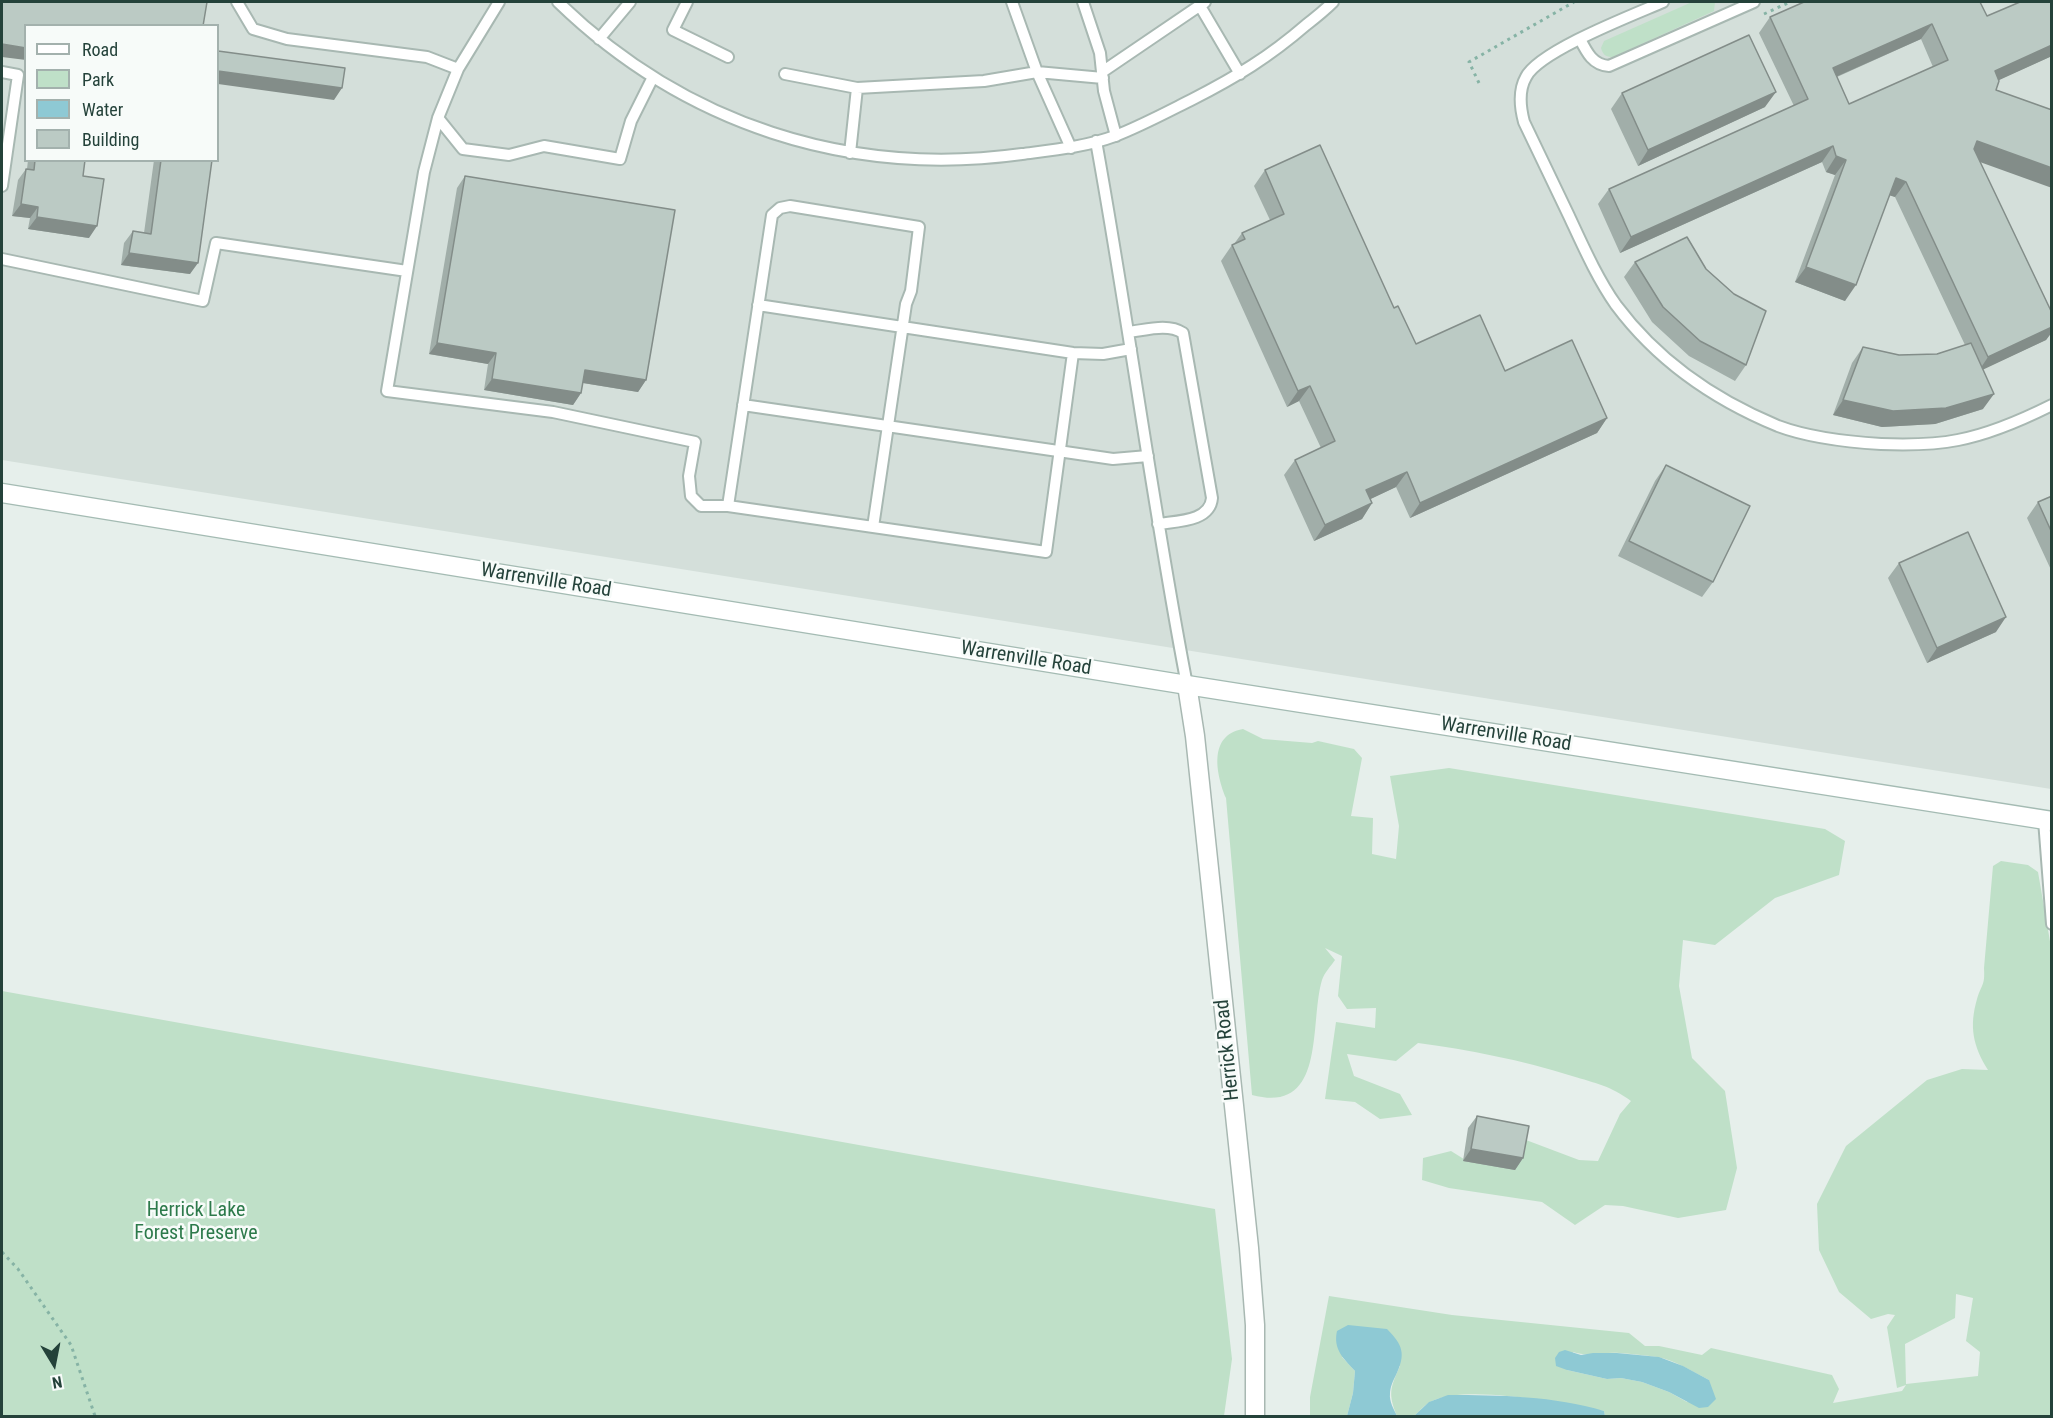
<!DOCTYPE html>
<style>
body{margin:0}
#map{position:relative;width:2053px;height:1418px;overflow:hidden;background:#e6efeb;font-family:"Roboto Condensed",sans-serif}
canvas{display:block}
.frame{position:absolute;inset:0;border:3px solid #24423a;pointer-events:none}
.legend{position:absolute;left:24px;top:24px;width:195px;height:138px;box-sizing:border-box;background:#f7fbf9;border:2px solid #a3b1ad;margin:0;padding:8px 10px;list-style:none;font-size:18px;color:#24423a}
.legend li{display:flex;align-items:center;gap:12px;height:30px}
.legend b{width:30px;border:2px solid #a3b1ad}
.north{position:absolute;left:24px;top:1334px;width:60px;height:60px;-webkit-text-stroke:4px #f7fbf9;paint-order:stroke;rotate:170deg;font-size:16px;font-weight:700;line-height:24px;text-align:center;color:#24423a}
.north::after{content:'';display:block;margin:auto;width:21px;height:27px;background:#24423a;clip-path:polygon(50% 0,100% 100%,50% 72%,0 100%)}
</style>
<div id="map">
<canvas width="2053" height="1418"></canvas>
<div class="frame"></div>
<ul class="legend">
<li><b style="height:8px;background:#fff"></b>Road</li>
<li><b style="height:16px;background:#bfe0c8"></b>Park</li>
<li><b style="height:16px;background:#8ec9d4"></b>Water</li>
<li><b style="height:16px;background:#bbcac4"></b>Building</li>
</ul>
<div class="north">N</div>
</div>
<script>
const g = document.querySelector('canvas').getContext('2d');
g.lineJoin = 'round';
function fill(path, color) { g.fillStyle = color; g.fill(path, 'evenodd'); }
function trace(path, color, width, dash) { g.strokeStyle = color; g.lineWidth = width; g.lineCap = dash ? 'butt' : 'round'; g.setLineDash(dash || []); g.stroke(path); }
function write(font, color, halo, rows, align = 'center') {
  g.font = font + ' "Roboto Condensed",sans-serif'; g.lineWidth = 5; g.setLineDash([]); g.textBaseline = 'middle'; g.strokeStyle = halo; g.fillStyle = color; for (const [text, x, y, turn = 0] of rows) {
    g.save(); g.translate(x, y); g.rotate((+turn || 0) * Math.PI / 180); g.textAlign = isNaN(turn) ? turn : align; if (halo) g.strokeText(text, 0, 0); g.fillText(text, 0, 0); g.restore();
  }
}
fill(new Path2D(`
 M 2,2 L 2051,2 L 2051,789 L 2,460 ZM 26,26 L 218,26 L 218,160 L 26,160 Z`), '#d4dfda');
fill(new Path2D(`
 M 1692,2 L 1715,2 L 1714,11 L 1613,57 C 1606,57 1603,55 1601,48 L 1604,41 Z
 M 1243,729 L 1263,739 L 1312,743 L 1318,741 L 1354,749 L 1362,758 L 1351,816 L 1373,818 L 1372,854 L 1396,859 L 1399,826 L 1390,776 L 1449,768 L 1825,829 L 1845,841 L 1839,875 L 1775,898 L 1715,945 L 1683,940 L 1679,986 L 1692,1058 L 1725,1091 L 1737,1168 L 1726,1210 L 1678,1218 L 1623,1206 L 1605,1205 L 1575,1225 L 1542,1202 L 1449,1188 L 1422,1180 L 1423,1158 L 1451,1151 L 1467,1161 L 1526,1140 L 1579,1160 L 1598,1161 L 1620,1114 L 1631,1101 C 1611,1086 1595,1083 1572,1076 C 1521,1060 1470,1050 1418,1043 L 1396,1061 L 1347,1054 L 1354,1076 L 1400,1094 L 1412,1115 L 1380,1119 L 1355,1102 L 1325,1099 L 1336,1022 L 1375,1028 L 1376,1008 L 1347,1009 L 1338,996 L 1342,956 L 1325,948 L 1335,960 C 1331,966 1324,973 1322,980 C 1309,1023 1327,1115 1252,1095 L 1226,798 C 1216,774 1208,735 1243,729 Z
 M 2001,861 L 2028,865 L 2038,872 L 2052,953 L 2051,1416 L 1605,1416 L 1604,1411 C 1560,1404 1471,1384 1432,1401 C 1425,1404 1420,1411 1414,1416 L 1397,1416 C 1388,1394 1390,1388 1400,1366 L 1342,1357 L 1355,1371 L 1353,1393 L 1347,1416 L 1310,1416 L 1310,1397 L 1329,1296 L 1452,1315 L 1629,1333 L 1645,1346 L 1659,1346 L 1702,1355 L 1711,1348 L 1832,1375 L 1839,1389 L 1833,1403 L 1902,1391 L 1906,1385 L 1897,1388 L 1887,1327 L 1895,1315 L 1888,1314 L 1871,1319 L 1839,1292 L 1819,1250 L 1817,1204 L 1846,1146 L 1927,1080 L 1962,1069 L 1988,1070 C 1973,1046 1969,1027 1977,999 C 1982,983 1985,986 1984,968 L 1993,866 ZM 1956,1294 L 1973,1298 L 1966,1341 L 1980,1352 L 1978,1376 L 1906,1384 L 1905,1344 L 1955,1318 ZM 1573,1352 C 1587,1357 1604,1352 1619,1353 C 1632,1354 1645,1355 1657,1357 C 1675,1360 1693,1372 1709,1380 L 1687,1402 L 1669,1392 L 1642,1382 L 1621,1378 L 1607,1379 L 1567,1370 Z
 M 2,991 L 1215,1209 L 1232,1359 L 1224,1416 L 2,1416 Z`), '#bfe0c8');
fill(new Path2D(`
 M 1348,1325 L 1387,1329 C 1403,1345 1406,1354 1396,1375 C 1393,1381 1390,1387 1390,1394 C 1389,1401 1394,1410 1397,1416 L 1347,1416 L 1353,1393 L 1355,1371 C 1343,1358 1333,1349 1337,1331 Z
 M 1565,1350 L 1581,1355 L 1593,1353 L 1617,1353 L 1659,1357 L 1683,1366 L 1709,1380 L 1716,1399 L 1708,1407 L 1699,1408 L 1669,1392 L 1642,1382 L 1621,1378 L 1607,1379 L 1567,1370 L 1556,1366 L 1555,1358 L 1559,1352 Z
 M 1448,1395 C 1500,1395 1554,1396 1604,1411 L 1605,1416 L 1414,1416 L 1429,1402 Z`), '#8ec9d4');
const service = new Path2D(`
 M 237,2 L 253,29 L 287,39 L 427,57 L 458,69
 M 499,2 L 458,69 L 438,118 L 424,172 L 387,391 L 553,412 L 695,442 L 689,476 L 691,496 L 701,506 L 728,506
 M 558,2 C 684,124 848,178 1022,154 C 1053,150 1085,147 1115,136 C 1141,126 1167,112 1193,99 C 1236,77 1269,57 1306,25 C 1315,18 1325,10 1333,2
 M 687,2 L 673,30 L 728,57
 M 1012,2 L 1037,72 L 1071,148
 M 1083,2 L 1100,53 L 1104,91 L 1116,136
 M 1663,2 C 1633,15 1539,51 1526,77 C 1518,91 1520,107 1524,122 C 1539,153 1554,185 1569,216 C 1583,246 1597,278 1616,305 C 1657,360 1715,400 1778,426 C 1810,438 1848,442 1881,444 C 1907,445 1933,445 1958,440 C 1990,434 2022,420 2052,405
 M 1200,6 L 1240,74
 M 599,39 L 630,2
 M 1580,39 C 1587,53 1593,65 1609,66 L 1754,2
 M 2,72 L 18,75 L 2,186
 M 1102,72 L 1205,2
 M 785,74 L 857,88 L 984,81 L 1037,72 L 1103,78
 M 438,118 L 463,149 L 509,155 L 544,146 L 620,159 L 631,121 L 653,77
 M 1096,141 C 1129,322 1152,504 1187,685
 M 850,153 L 857,88
 M 2,259 L 203,301 L 216,243 L 407,271
 M 758,305 L 1073,353 L 1103,354 L 1131,349
 M 1129,332 C 1146,330 1168,323 1183,333 L 1212,498 C 1210,522 1176,521 1158,524
 M 743,405 L 1113,459 L 1148,456
 M 873,527 L 906,304 L 911,291 L 919,227 L 790,206 L 780,208 L 772,215 L 728,506 L 1046,552 L 1073,353
 M 2044,820 L 2052,924`);
const tertiary = new Path2D(`
 M 1187,685 L 1195,736 L 1249,1248 L 1255,1325 L 1255,1416`);
const secondary = new Path2D(`
 M 2,493 L 1187,685 L 2052,821`);
trace(service, '#a8b8b2', 14);
trace(tertiary, '#a8b8b2', 21);
trace(secondary, '#a4bbb3', 21);
trace(new Path2D(`
 M 1764,14 L 1790,2
 M 1479,83 L 1469,62 L 1574,2
 M 2,1252 L 18,1269 L 71,1345 L 95,1416`), '#86b3a5', 3, [3, 4.5]);
trace(service, '#fff', 10);
trace(tertiary, '#fff', 18);
trace(secondary, '#fff', 18);
fill(new Path2D(`
 M 2052,2 L 2052,56 L 1998,80 L 1980,162 L 2052,313 L 2052,332 L 2046,340 L 1983,369 L 1983,409 L 1935,424 L 1882,427 L 1833,415 L 1852,363 L 1863,347 L 1899,355 L 1937,354 L 1965,345 L 1895,197 L 1890,195 L 1845,301 L 1795,282 L 1835,175 L 1826,172 L 1822,162 L 1620,253 L 1598,204 L 1609,189 L 1794,106 L 1759,33 L 1770,17 L 1987,16 ZM 1921,39 L 1933,67 L 1849,104 L 1837,77 Z
 M 1622,93 L 1765,107 L 1638,166 L 1611,109 Z
 M 28,160 L 85,160 L 83,176 L 89,238 L 28,229 L 30,218 L 12,216 L 18,180 L 26,169 L 27,169 Z
 M 154,160 L 212,160 L 190,274 L 121,265 L 124,243 L 133,231 L 144,233 Z
 M 1265,170 L 1394,308 L 1416,344 L 1505,371 L 1607,418 L 1597,433 L 1410,518 L 1396,487 L 1370,499 L 1372,503 L 1362,519 L 1314,541 L 1284,475 L 1295,460 L 1321,448 L 1299,401 L 1287,407 L 1221,261 L 1232,245 L 1234,244 L 1242,233 L 1270,220 L 1254,186 Z
 M 465,176 L 646,380 L 638,392 L 583,383 L 581,393 L 573,405 L 484,390 L 488,364 L 429,354 L 457,188 Z
 M 1635,262 L 1746,365 L 1735,381 L 1689,356 L 1652,322 L 1624,277 Z
 M 1666,465 L 1713,582 L 1702,597 L 1618,556 L 1655,481 Z
 M 2052,496 L 2052,572 L 2027,518 L 2038,502 Z
 M 1899,563 L 1996,632 L 1927,663 L 1888,578 Z
 M 1477,1116 L 1523,1158 L 1515,1170 L 1463,1161 L 1468,1128 Z`), '#a1aea9');
fill(new Path2D(`
 M 1932,24 L 1921,39 L 1822,83 L 1833,68 Z
 M 2,44 L 26,48 L 26,60 L 2,57 Z
 M 2052,45 L 2052,56 L 1984,87 L 1995,71 Z
 M 218,71 L 342,88 L 334,100 L 218,84 Z
 M 1776,92 L 1765,107 L 1638,166 L 1648,150 Z
 M 1977,141 L 2052,168 L 2052,188 L 1966,157 Z
 M 1833,146 L 1822,162 L 1620,253 L 1631,237 Z
 M 1836,156 L 1846,160 L 1835,175 L 1826,172 Z
 M 1896,178 L 1906,182 L 1895,197 L 1885,194 Z
 M 21,204 L 38,207 L 30,218 L 12,216 Z
 M 37,217 L 97,226 L 89,238 L 28,229 Z
 M 129,253 L 198,263 L 190,274 L 121,265 Z
 M 1806,267 L 1856,285 L 1845,301 L 1795,282 Z
 M 2052,327 L 2052,332 L 2046,340 L 1978,372 L 1988,357 Z
 M 437,343 L 496,353 L 488,364 L 429,354 Z
 M 585,370 L 646,380 L 638,392 L 577,382 Z
 M 492,379 L 581,393 L 573,405 L 484,390 Z
 M 1310,386 L 1299,401 L 1287,407 L 1298,391 Z
 M 1994,394 L 1983,409 L 1935,424 L 1882,427 L 1833,415 L 1843,400 Z
 M 1607,418 L 1597,433 L 1410,518 L 1420,503 Z
 M 1407,472 L 1396,487 L 1356,506 L 1366,490 Z
 M 1372,503 L 1362,519 L 1314,541 L 1325,525 Z
 M 2006,617 L 1996,632 L 1927,663 L 1937,648 Z
 M 1471,1149 L 1523,1158 L 1515,1170 L 1463,1161 Z`), '#838d89');
const building = new Path2D(`
 M 2,2 L 207,2 L 203,26 L 26,26 L 26,48 L 2,44 Z
 M 1804,2 L 1980,2 L 1987,16 L 2020,2 L 2052,2 L 2052,45 L 1995,71 L 1999,81 L 1996,90 L 2052,110 L 2052,168 L 1977,141 L 1974,149 L 2052,313 L 2052,327 L 1988,357 L 1906,182 L 1896,178 L 1856,285 L 1806,267 L 1846,160 L 1836,156 L 1833,146 L 1631,237 L 1609,189 L 1808,99 L 1770,17 ZM 1932,24 L 1948,60 L 1849,104 L 1833,68 Z
 M 1749,35 L 1776,92 L 1648,150 L 1622,93 Z
 M 218,51 L 345,68 L 342,88 L 218,71 Z
 M 1320,145 L 1394,308 L 1398,306 L 1416,344 L 1480,315 L 1505,371 L 1572,340 L 1607,418 L 1420,503 L 1407,472 L 1366,490 L 1372,503 L 1325,525 L 1295,460 L 1335,441 L 1310,386 L 1298,391 L 1232,245 L 1245,239 L 1242,233 L 1284,214 L 1265,170 Z
 M 35,160 L 85,160 L 83,176 L 104,179 L 97,226 L 37,217 L 38,207 L 21,204 L 26,169 L 34,170 Z
 M 161,160 L 212,160 L 198,263 L 129,253 L 133,231 L 151,234 Z
 M 465,176 L 675,210 L 646,380 L 585,370 L 581,393 L 492,379 L 496,353 L 437,343 Z
 M 1687,237 L 1706,269 L 1734,294 L 1766,311 L 1746,365 L 1700,341 L 1663,307 L 1635,262 Z
 M 1971,343 L 1994,394 L 1946,408 L 1893,411 L 1843,400 L 1863,347 L 1899,355 L 1937,354 Z
 M 1666,465 L 1750,506 L 1713,582 L 1629,541 Z
 M 2052,496 L 2052,533 L 2038,502 Z
 M 1968,532 L 2006,617 L 1937,648 L 1899,563 Z
 M 1477,1116 L 1529,1126 L 1523,1158 L 1471,1149 Z`);
fill(building, '#bbcac4');
trace(building, '#838d89', 1.5);
write('20px', '#24423a', '#f7fbf9', [
 ["Warrenville Road",546,581,9],
 ["Warrenville Road",1026,659,9],
 ["Warrenville Road",1506,735,9],
 ["Herrick Road",1228,1050,-96]
]);
write('20px', '#2d7a4b', '#f7fbf9', [
 ["Herrick Lake",196,1211],
 ["Forest Preserve",196,1234]
]);
</script>
